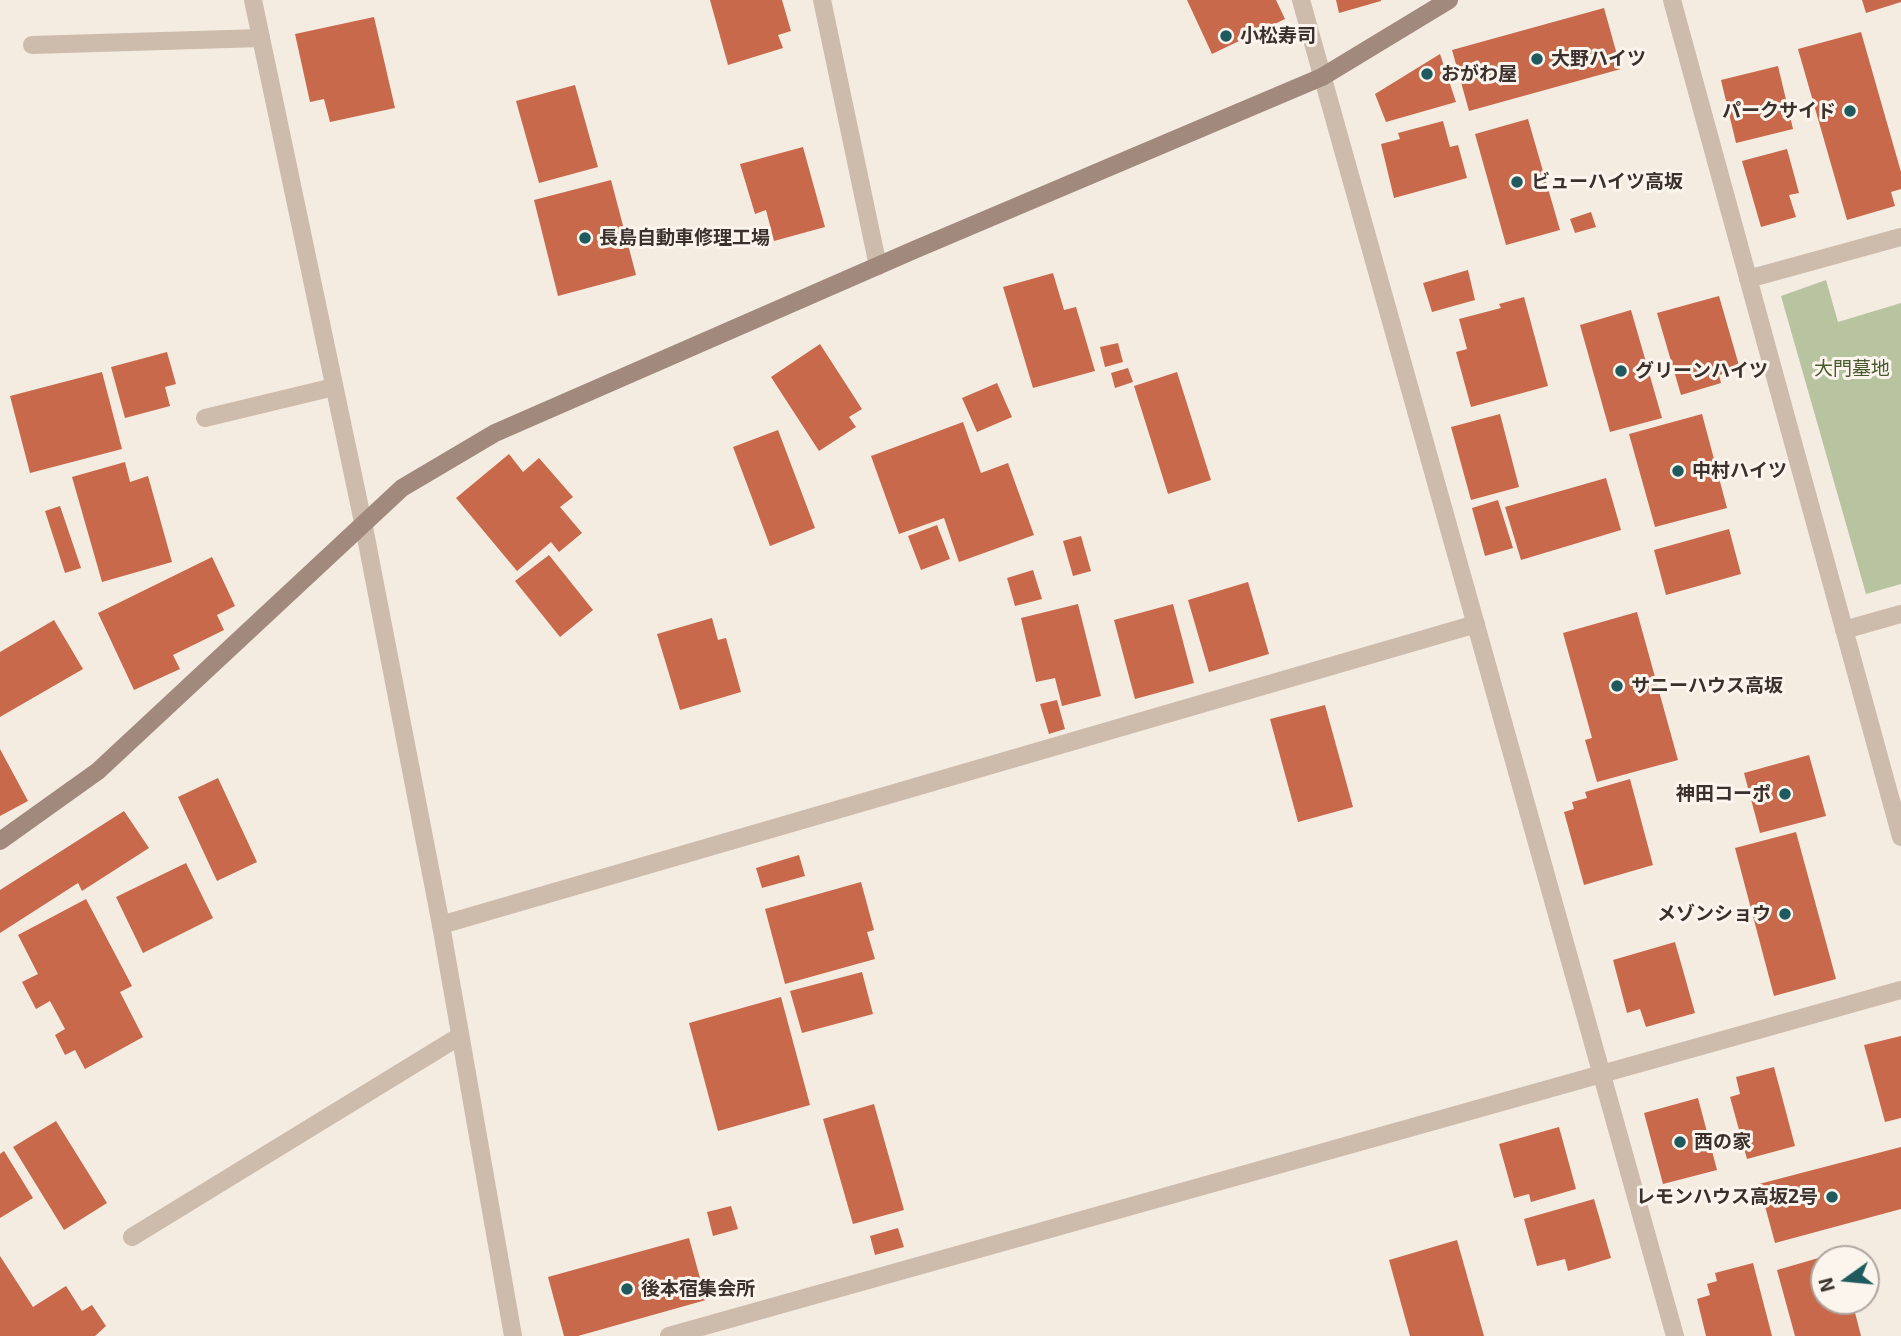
<!DOCTYPE html>
<meta charset="utf-8">
<style>
body{margin:0}
#map{position:relative;width:1901px;height:1336px;overflow:hidden;background:#f4ebe1;font-family:"Exo 2",sans-serif}
canvas{display:block}
.north{position:absolute;left:1810px;top:1245px;width:70px;height:70px;box-sizing:border-box;background:#fbf5ee;border:2px solid #aea6a0;border-radius:50%;rotate:255deg;font-size:19px;font-weight:700;line-height:28px;text-align:center;color:#3b302b}
.north::after{content:'';display:block;margin:auto;width:24px;height:32px;background:#1f5a5e;clip-path:polygon(50% 0,100% 100%,50% 72%,0 100%)}
</style>
<div id="map">
<canvas width="1901" height="1336"></canvas>
<div class="north">N</div>
</div>
<script>
const g = document.querySelector('canvas').getContext('2d');
g.lineJoin = 'round';
function fill(path, color) { g.fillStyle = color; g.fill(path, 'evenodd'); }
function trace(path, color, width, dash) { g.strokeStyle = color; g.lineWidth = width; g.lineCap = dash ? 'butt' : 'round'; g.setLineDash(dash || []); g.stroke(path); }
function write(font, color, halo, rows, align = 'center') {
  g.font = font + ' "Exo 2","Noto Sans JP",sans-serif'; g.lineWidth = 6; g.setLineDash([]); g.textBaseline = 'middle'; g.strokeStyle = halo; g.fillStyle = color; for (const [text, x, y, turn = 0] of rows) {
    g.save(); g.translate(x, y); g.rotate((+turn || 0) * Math.PI / 180); g.textAlign = isNaN(turn) ? turn : align; if (halo) g.strokeText(text, 0, 0); g.fillText(text, 0, 0); g.restore();
  }
}
fill(new Path2D(`
 M 1826,280 L 1838,322 L 1901,303 L 1901,584 L 1866,594 L 1781,296 Z`), '#b8c4a0');
fill(new Path2D(`
 M 710,0 L 782,0 L 791,31 L 778,35 L 783,48 L 728,65 Z
 M 1187,0 L 1276,0 L 1285,19 L 1212,54 Z
 M 1336,0 L 1381,0 L 1381,1 L 1339,13 Z
 M 1862,0 L 1901,0 L 1901,2 L 1866,13 Z
 M 1604,8 L 1621,69 L 1469,111 L 1452,50 Z
 M 374,17 L 395,108 L 330,122 L 324,99 L 310,102 L 295,34 Z
 M 1861,32 L 1901,172 L 1901,189 L 1891,192 L 1895,206 L 1847,220 L 1798,49 Z
 M 1440,54 L 1456,102 L 1386,122 L 1375,94 Z
 M 1778,66 L 1793,129 L 1736,143 L 1721,80 Z
 M 575,85 L 598,167 L 539,183 L 516,101 Z
 M 1528,119 L 1560,230 L 1506,245 L 1475,134 Z
 M 1443,121 L 1450,147 L 1458,145 L 1467,178 L 1394,198 L 1381,144 L 1400,139 L 1398,133 Z
 M 803,147 L 825,227 L 774,241 L 766,210 L 755,214 L 740,164 Z
 M 1787,149 L 1799,193 L 1789,195 L 1796,217 L 1761,227 L 1742,161 Z
 M 611,180 L 636,275 L 558,296 L 534,200 Z
 M 1591,212 L 1596,227 L 1575,233 L 1570,219 Z
 M 1468,270 L 1475,300 L 1432,312 L 1423,283 Z
 M 1053,273 L 1064,310 L 1076,307 L 1095,371 L 1033,388 L 1003,287 Z
 M 1719,296 L 1740,369 L 1719,375 L 1721,383 L 1681,395 L 1657,313 Z
 M 1524,297 L 1548,386 L 1471,407 L 1456,352 L 1467,349 L 1459,319 L 1501,308 L 1499,304 Z
 M 1631,310 L 1662,418 L 1610,432 L 1580,325 Z
 M 1118,343 L 1123,362 L 1105,367 L 1100,347 Z
 M 820,344 L 862,409 L 849,417 L 856,427 L 819,451 L 771,377 Z
 M 167,352 L 176,384 L 165,387 L 170,406 L 125,418 L 111,367 Z
 M 1128,368 L 1133,382 L 1115,388 L 1111,373 Z
 M 102,372 L 122,449 L 30,473 L 10,396 Z
 M 1177,372 L 1211,480 L 1168,494 L 1134,386 Z
 M 997,383 L 1012,417 L 977,432 L 962,398 Z
 M 1500,414 L 1519,487 L 1471,500 L 1451,427 Z
 M 1702,414 L 1727,508 L 1655,527 L 1629,434 Z
 M 963,422 L 981,473 L 1008,463 L 1034,535 L 959,562 L 944,518 L 899,534 L 871,456 Z
 M 778,430 L 815,528 L 770,546 L 733,447 Z
 M 509,454 L 523,472 L 539,458 L 573,497 L 560,507 L 582,533 L 559,552 L 551,542 L 517,571 L 456,498 Z
 M 125,462 L 130,482 L 148,476 L 172,562 L 102,582 L 72,477 Z
 M 1606,478 L 1621,530 L 1521,560 L 1505,507 Z
 M 1498,500 L 1513,548 L 1485,556 L 1472,508 Z
 M 60,506 L 81,568 L 65,573 L 45,511 Z
 M 937,525 L 950,559 L 921,570 L 908,536 Z
 M 1729,529 L 1741,574 L 1666,595 L 1654,550 Z
 M 1081,536 L 1091,571 L 1073,576 L 1063,541 Z
 M 549,555 L 593,610 L 560,637 L 515,581 Z
 M 212,557 L 235,606 L 217,615 L 224,630 L 173,655 L 180,669 L 134,690 L 98,613 Z
 M 1033,570 L 1042,599 L 1015,606 L 1007,578 Z
 M 1248,582 L 1269,654 L 1209,672 L 1188,600 Z
 M 1078,604 L 1101,696 L 1062,706 L 1055,678 L 1036,682 L 1021,618 Z
 M 1173,604 L 1194,683 L 1135,699 L 1114,620 Z
 M 1637,612 L 1678,760 L 1597,782 L 1585,740 L 1592,738 L 1563,633 Z
 M 712,618 L 718,640 L 726,638 L 741,692 L 680,710 L 657,634 Z
 M 54,620 L 83,669 L 0,717 L 0,652 Z
 M 1057,700 L 1065,729 L 1049,734 L 1040,704 Z
 M 1325,705 L 1353,807 L 1298,822 L 1270,719 Z
 M 0,749 L 28,801 L 0,816 Z
 M 1809,755 L 1826,816 L 1760,833 L 1744,773 Z
 M 218,778 L 257,862 L 217,881 L 178,797 Z
 M 1630,779 L 1653,865 L 1584,885 L 1564,812 L 1574,809 L 1572,802 L 1587,798 L 1585,792 Z
 M 124,811 L 149,848 L 82,891 L 78,883 L 0,933 L 0,890 Z
 M 1796,832 L 1836,979 L 1774,996 L 1735,848 Z
 M 799,855 L 805,876 L 762,888 L 756,868 Z
 M 186,863 L 213,918 L 143,953 L 116,897 Z
 M 861,882 L 874,930 L 867,932 L 875,959 L 785,984 L 765,909 Z
 M 86,899 L 132,986 L 120,992 L 143,1037 L 85,1069 L 75,1050 L 65,1055 L 55,1035 L 65,1029 L 50,1001 L 36,1009 L 22,982 L 38,974 L 18,935 Z
 M 1675,942 L 1695,1013 L 1646,1027 L 1640,1009 L 1627,1013 L 1613,960 Z
 M 862,972 L 873,1014 L 802,1033 L 790,991 Z
 M 781,997 L 810,1105 L 718,1131 L 689,1023 Z
 M 1901,1036 L 1901,1118 L 1885,1122 L 1864,1045 Z
 M 1774,1067 L 1795,1146 L 1747,1159 L 1730,1097 L 1740,1094 L 1736,1077 Z
 M 1698,1098 L 1717,1170 L 1663,1184 L 1644,1113 Z
 M 874,1104 L 904,1210 L 853,1224 L 823,1119 Z
 M 56,1121 L 107,1203 L 64,1230 L 13,1147 Z
 M 1559,1127 L 1576,1189 L 1531,1202 L 1529,1194 L 1514,1198 L 1499,1144 Z
 M 1901,1147 L 1901,1209 L 1775,1243 L 1759,1184 Z
 M 4,1151 L 33,1198 L 0,1218 L 0,1154 Z
 M 1594,1199 L 1611,1258 L 1568,1271 L 1565,1259 L 1537,1266 L 1524,1219 Z
 M 731,1206 L 738,1229 L 713,1236 L 707,1212 Z
 M 898,1228 L 904,1247 L 875,1255 L 870,1236 Z
 M 689,1238 L 706,1300 L 578,1336 L 564,1336 L 548,1277 Z
 M 1457,1240 L 1484,1336 L 1410,1336 L 1389,1260 Z
 M 0,1256 L 33,1307 L 66,1286 L 82,1311 L 92,1305 L 106,1326 L 95,1336 L 0,1336 Z
 M 1822,1257 L 1824,1301 L 1852,1301 L 1861,1336 L 1795,1336 L 1777,1270 Z
 M 1753,1263 L 1772,1336 L 1706,1336 L 1697,1299 L 1710,1295 L 1707,1284 L 1717,1281 L 1715,1273 Z`), '#c8694b');
trace(new Path2D(`
 M 822,0 L 878,266
 M 32,45 L 261,38
 M 205,418 L 334,387
 M 441,925 L 1476,624
 M 132,1237 L 460,1036`), '#cdbbac', 18);
trace(new Path2D(`
 M 253,0 L 364,527 L 441,925 L 513,1336
 M 1301,0 L 1675,1336
 M 1672,0 L 1901,837
 M 1748,279 L 1901,237
 M 1844,630 L 1901,614
 M 669,1336 L 1901,990`), '#cdbbac', 18);
trace(new Path2D(`
 M 0,841 L 98,771 L 402,488 L 495,433 L 914,250 L 1322,77 L 1449,0`), '#a18a7d', 18);
for (const [x, y, r, color] of [
 [1226,36,7,"#1f5a5e"],
 [1537,59,7,"#1f5a5e"],
 [1427,74,7,"#1f5a5e"],
 [1850,111,7,"#1f5a5e"],
 [1517,182,7,"#1f5a5e"],
 [585,238,7,"#1f5a5e"],
 [1621,371,7,"#1f5a5e"],
 [1678,471,7,"#1f5a5e"],
 [1617,686,7,"#1f5a5e"],
 [1785,794,7,"#1f5a5e"],
 [1785,914,7,"#1f5a5e"],
 [1680,1142,7,"#1f5a5e"],
 [1832,1197,7,"#1f5a5e"],
 [627,1289,7,"#1f5a5e"]
]) { const dot = new Path2D(); dot.arc(x, y, r, 0, 2 * Math.PI); g.fillStyle = color; g.fill(dot); trace(dot, '#fbf5ee', 2.5); }
write('bold 19px', '#3b302b', '#fbf5ee', [
 ["小松寿司",1240,36],
 ["大野ハイツ",1551,59],
 ["おがわ屋",1441,74],
 ["パークサイド",1836,111,"right"],
 ["ビューハイツ高坂",1531,182],
 ["長島自動車修理工場",599,238],
 ["グリーンハイツ",1635,371],
 ["中村ハイツ",1692,471],
 ["サニーハウス高坂",1631,686],
 ["神田コーポ",1771,794,"right"],
 ["メゾンショウ",1771,914,"right"],
 ["西の家",1694,1142],
 ["レモンハウス高坂2号",1818,1197,"right"],
 ["後本宿集会所",641,1289]
], 'left');
write('19px', '#4a5a2e', '#fbf5ee', [
 ["大門墓地",1852,369]
]);
</script>
